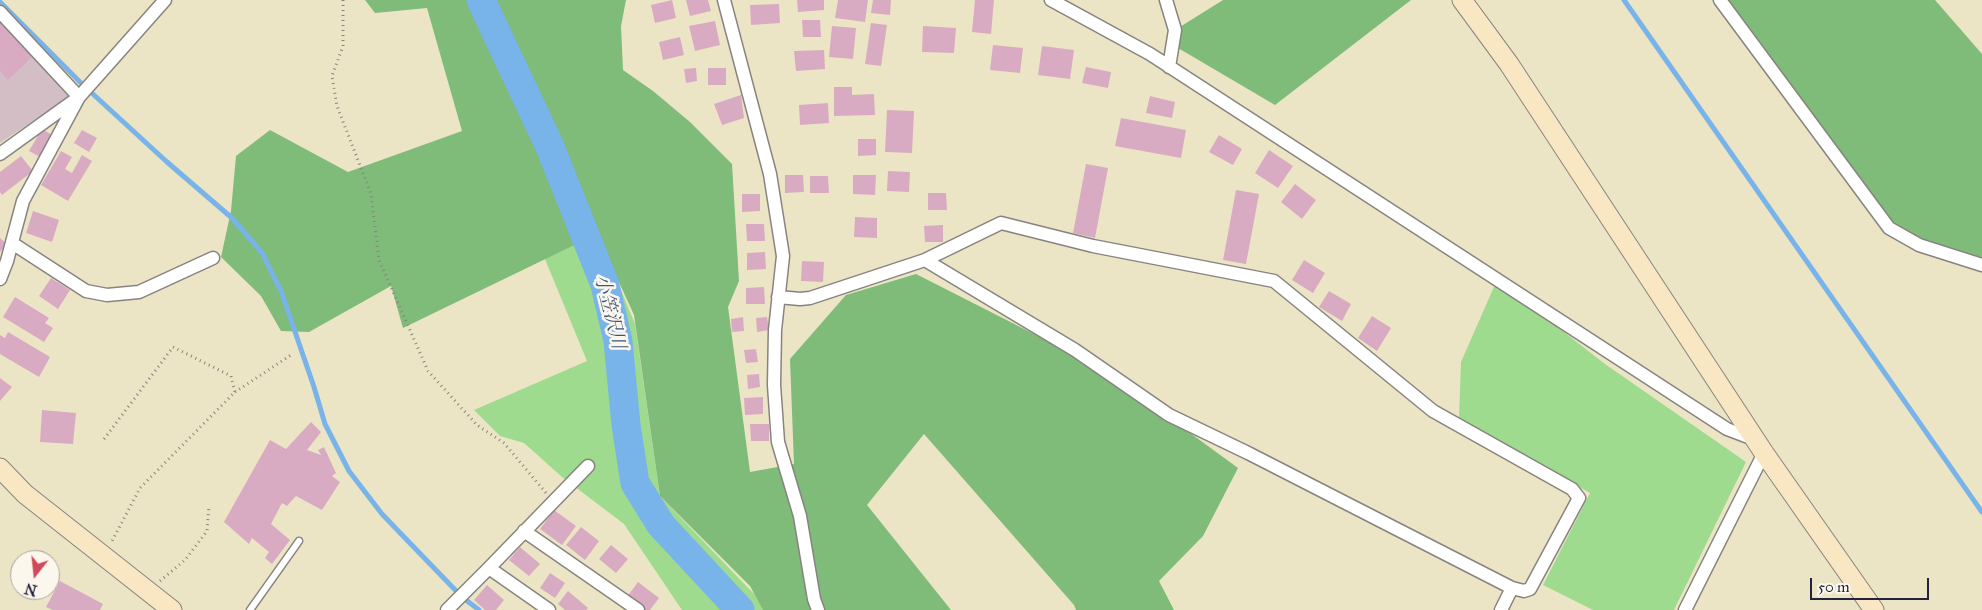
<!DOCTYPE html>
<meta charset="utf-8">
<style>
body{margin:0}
#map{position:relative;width:1982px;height:610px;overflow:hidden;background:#ece5c5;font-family:"IM FELL Great Primer",serif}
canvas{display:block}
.north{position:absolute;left:10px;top:550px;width:50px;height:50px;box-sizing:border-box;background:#fbf7ec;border:1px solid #a4a2a5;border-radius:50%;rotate:196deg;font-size:14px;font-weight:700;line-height:20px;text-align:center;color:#22223b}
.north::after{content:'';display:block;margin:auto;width:18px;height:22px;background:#d1495b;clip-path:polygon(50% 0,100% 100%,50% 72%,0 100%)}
.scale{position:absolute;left:1810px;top:578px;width:119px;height:22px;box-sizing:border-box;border:2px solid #22223b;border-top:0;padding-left:6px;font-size:15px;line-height:18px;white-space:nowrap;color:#22223b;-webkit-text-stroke:4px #fbf7ec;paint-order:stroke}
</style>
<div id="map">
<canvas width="1982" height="610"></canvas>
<div class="north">N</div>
<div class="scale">50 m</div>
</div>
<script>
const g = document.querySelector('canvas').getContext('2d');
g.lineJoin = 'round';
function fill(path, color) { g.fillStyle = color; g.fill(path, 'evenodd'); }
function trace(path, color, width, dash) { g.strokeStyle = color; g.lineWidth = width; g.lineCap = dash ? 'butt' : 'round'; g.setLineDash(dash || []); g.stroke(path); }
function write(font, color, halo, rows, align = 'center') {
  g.font = font + ' "IM FELL Great Primer","Noto Serif JP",serif'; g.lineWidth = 5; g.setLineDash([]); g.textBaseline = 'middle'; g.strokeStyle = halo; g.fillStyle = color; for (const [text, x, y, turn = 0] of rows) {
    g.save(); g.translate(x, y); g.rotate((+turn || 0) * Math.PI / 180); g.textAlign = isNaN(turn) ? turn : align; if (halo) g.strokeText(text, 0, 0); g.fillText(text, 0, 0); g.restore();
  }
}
fill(new Path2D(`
 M 0,16 L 75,93 L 0,143 Z`), '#d2bec4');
fill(new Path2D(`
 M 508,0 L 604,249 L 635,324 L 660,496 L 754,594 L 764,610 L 682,610 L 624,524 L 562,477 L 524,443 L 500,436 L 474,410 L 587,361 L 495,138 Z
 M 1497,280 L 1605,364 L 1746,462 L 1674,610 L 1593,610 L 1543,585 L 1590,493 L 1459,418 L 1461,362 Z`), '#9fdb8e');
fill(new Path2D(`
 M 365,0 L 626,0 L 621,26 L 623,70 L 653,91 L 690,122 L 732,164 L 739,281 L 728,307 L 750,472 L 794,464 L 790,359 L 846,295 L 916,274 L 1101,368 L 1238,468 L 1203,536 L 1159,581 L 1174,610 L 1076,610 L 1074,605 L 924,434 L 867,505 L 951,610 L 763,610 L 750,586 L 660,496 L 634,315 L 597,234 L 403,328 L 391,286 L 309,332 L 281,331 L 261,296 L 221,257 L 231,211 L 236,156 L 270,130 L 348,172 L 462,131 L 427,8 L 375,13 Z
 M 1223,0 L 1411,0 L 1275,105 L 1173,45 L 1175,30 Z
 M 1720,0 L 1935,0 L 1982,54 L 1982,269 L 1889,228 Z`), '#7fbb79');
trace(new Path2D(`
 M 1624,0 L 1982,512
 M 0,2 L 82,84 L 167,162 L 232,218 L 262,253 L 281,291 L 314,387 L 325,424 L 349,471 L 382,514 L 406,539 L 462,597 L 479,610`), '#78b3e9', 5);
trace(new Path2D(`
 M 481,0 L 550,147 L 605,285 L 618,341 L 626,425 L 635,483 L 661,525 L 740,610`), '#78b3e9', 29);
fill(new Path2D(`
 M 672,0 L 676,18 L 655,23 L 651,5 Z
 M 686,0 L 708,0 L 711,11 L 690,16 Z
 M 797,0 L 824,0 L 824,10 L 798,12 Z
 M 838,0 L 868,0 L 865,22 L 835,18 Z
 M 873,0 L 891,0 L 890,15 L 871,13 Z
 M 975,0 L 994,0 L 991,34 L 972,32 Z
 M 779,4 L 780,23 L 751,25 L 750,5 Z
 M 802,20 L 820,20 L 821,37 L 803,37 Z
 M 715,21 L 720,45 L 695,51 L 689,26 Z
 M 0,22 L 33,56 L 8,80 L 0,71 Z
 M 871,23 L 887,25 L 881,66 L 865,64 Z
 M 832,26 L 856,28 L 853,59 L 829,57 Z
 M 923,26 L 956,28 L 954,53 L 922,52 Z
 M 680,37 L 684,55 L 663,60 L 659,42 Z
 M 993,45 L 1023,48 L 1020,73 L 990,70 Z
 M 1042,46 L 1074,50 L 1070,79 L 1038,75 Z
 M 824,50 L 825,69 L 796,71 L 794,51 Z
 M 1086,67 L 1111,72 L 1108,88 L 1082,83 Z
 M 696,68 L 697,81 L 686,83 L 684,69 Z
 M 708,68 L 726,68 L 726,85 L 708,85 Z
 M 834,87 L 852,87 L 852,95 L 874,94 L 875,115 L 834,116 Z
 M 741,95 L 744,118 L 722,125 L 714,104 Z
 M 1150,96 L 1175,102 L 1172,118 L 1146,113 Z
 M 828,103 L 829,123 L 800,125 L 799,105 Z
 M 887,110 L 914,111 L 912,153 L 885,152 Z
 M 1121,118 L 1186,130 L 1181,158 L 1115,146 Z
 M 42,129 L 54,136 L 42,158 L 29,151 Z
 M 82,130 L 97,138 L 89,152 L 74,143 Z
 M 1219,135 L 1242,149 L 1233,165 L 1209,152 Z
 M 858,139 L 876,139 L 876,155 L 858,156 Z
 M 1269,150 L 1293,166 L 1278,188 L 1255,173 Z
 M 61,151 L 72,157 L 65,169 L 72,173 L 82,155 L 92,161 L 68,201 L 41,185 Z
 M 21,156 L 33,171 L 2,195 L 0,192 L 0,172 Z
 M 1086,164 L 1108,168 L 1095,238 L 1073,233 Z
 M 888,171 L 910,172 L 909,192 L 887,191 Z
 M 785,175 L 803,175 L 804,192 L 785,193 Z
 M 853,175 L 876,175 L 875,195 L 853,194 Z
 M 810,176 L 828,176 L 829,193 L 810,193 Z
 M 1295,184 L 1316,200 L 1302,219 L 1281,202 Z
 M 1236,190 L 1259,194 L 1246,264 L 1223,260 Z
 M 928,193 L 946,193 L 947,210 L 928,210 Z
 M 742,194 L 760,194 L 760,211 L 742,212 Z
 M 33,211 L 59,220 L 52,242 L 26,233 Z
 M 855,217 L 877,218 L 877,238 L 854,237 Z
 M 746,224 L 764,224 L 765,241 L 747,241 Z
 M 943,225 L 943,242 L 925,242 L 924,226 Z
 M 0,238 L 7,244 L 0,252 Z
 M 765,252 L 766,269 L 747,270 L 747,253 Z
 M 1304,260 L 1325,273 L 1313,293 L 1292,280 Z
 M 802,261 L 824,262 L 823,282 L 801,281 Z
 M 51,278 L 70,290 L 58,309 L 39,296 Z
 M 764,287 L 765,304 L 746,304 L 746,288 Z
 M 1329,291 L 1351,304 L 1342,321 L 1319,307 Z
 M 15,297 L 49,318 L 45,323 L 53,328 L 44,342 L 3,317 Z
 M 1372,316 L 1391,328 L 1377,351 L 1358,338 Z
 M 743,317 L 744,331 L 732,332 L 731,319 Z
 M 767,317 L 769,330 L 757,332 L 756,318 Z
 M 8,332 L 50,357 L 39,377 L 0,354 L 0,335 L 5,338 Z
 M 756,349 L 758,362 L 746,363 L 744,350 Z
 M 759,374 L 760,387 L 748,389 L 747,375 Z
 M 0,378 L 12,387 L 0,401 Z
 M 763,397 L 763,414 L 745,415 L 744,398 Z
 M 42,410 L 76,413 L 73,444 L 40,442 Z
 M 311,422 L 321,432 L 307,450 L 321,455 L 318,450 L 324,447 L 336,473 L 332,476 L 340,482 L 322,510 L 296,496 L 287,506 L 282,503 L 271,524 L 290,540 L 272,564 L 265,558 L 269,552 L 252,538 L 249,544 L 224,522 L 270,440 L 286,449 Z
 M 750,424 L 769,424 L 769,441 L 751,441 Z
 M 554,510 L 576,526 L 562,545 L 540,529 Z
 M 581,527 L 599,541 L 585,560 L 566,545 Z
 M 611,545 L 628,559 L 616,573 L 599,559 Z
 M 520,547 L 540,564 L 529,576 L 509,560 Z
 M 550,573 L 565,583 L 555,598 L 540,588 Z
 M 60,581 L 103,604 L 100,610 L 53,610 L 46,607 Z
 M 638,582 L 659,598 L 650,610 L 645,610 L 627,597 Z
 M 487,585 L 504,600 L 496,610 L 485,610 L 474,600 Z
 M 568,591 L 588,608 L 586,610 L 565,610 L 558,604 Z`), '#d9abc3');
const lane = new Path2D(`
 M 250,610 L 299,541`);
const street = new Path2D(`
 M 724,0 L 770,174 L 783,256 L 775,330 L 774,385 L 778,442 L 800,516 L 814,599 L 818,610
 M 1051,0 L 1150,54 L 1727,429 L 1756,440
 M 1166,0 L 1175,30 L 1169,67
 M 1720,0 L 1889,228 L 1919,245 L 1982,265
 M 0,12 L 79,97 L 0,154
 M 12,243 L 86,291 L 107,295 L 139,292 L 213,258
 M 925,260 L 1075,350 L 1169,415 L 1248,453 L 1512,588 L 1501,610
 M 0,279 L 7,261 L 23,201 L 79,97 L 165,0
 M 778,297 L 800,299 L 810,298 L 925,260 L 1001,223 L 1093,246 L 1274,281 L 1433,411 L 1572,489 L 1579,498 L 1530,589 L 1524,591 L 1512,588
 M 524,531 L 638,610
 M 447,610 L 489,568
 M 549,610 L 489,568 L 588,466
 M 1685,610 L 1764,453`);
const secondary = new Path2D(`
 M 1462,0 L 1509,64 L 1764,453 L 1874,610
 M 0,468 L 25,494 L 172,610`);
trace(lane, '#878480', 9);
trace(street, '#878480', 15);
trace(secondary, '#878480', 21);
trace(new Path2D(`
 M 343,0 L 343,46 L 332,76 L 337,106 L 371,194 L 379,260 L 428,371 L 477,425 L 504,443 L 546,493
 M 235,392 L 291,355
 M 104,439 L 173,347 L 231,376 L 235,392 L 140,488 L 111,543
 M 160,581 L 185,560 L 207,531 L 209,506`), '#878480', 3, [1, 4]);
trace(lane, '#fff', 6);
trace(street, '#fff', 12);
trace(secondary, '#f9e7c3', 19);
write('italic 19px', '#405578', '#fbf7ec', [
 ["小笠沢川",609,312,76]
]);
</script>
